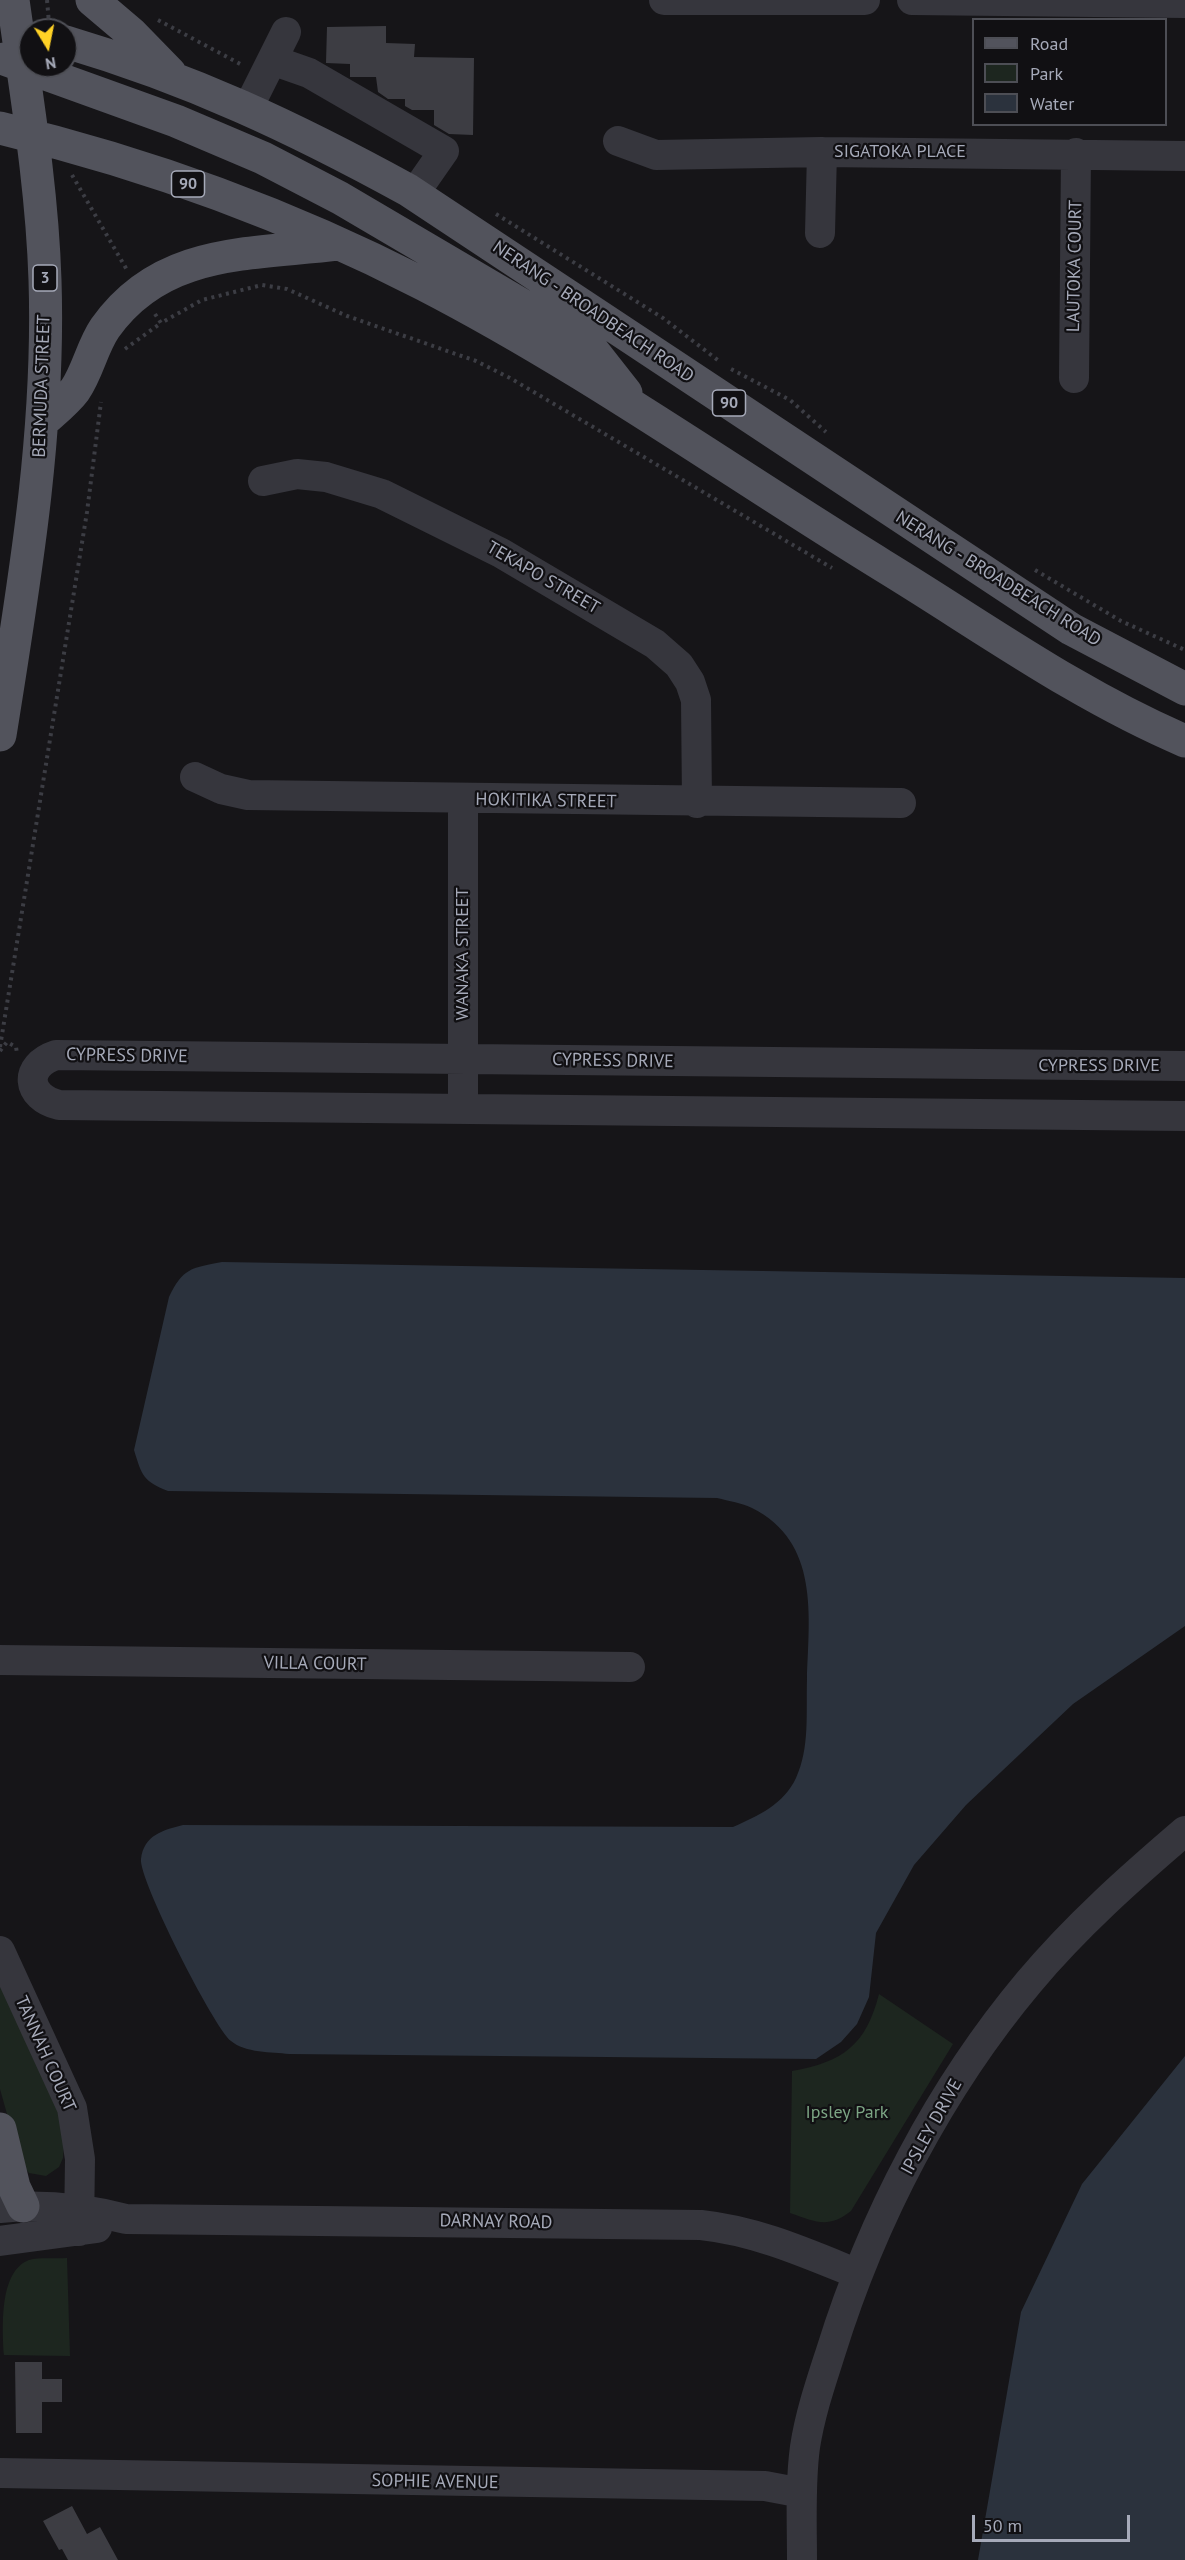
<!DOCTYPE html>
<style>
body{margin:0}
#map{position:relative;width:1185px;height:2560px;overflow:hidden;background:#161518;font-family:"PT Sans",sans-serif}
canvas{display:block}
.legend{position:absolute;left:972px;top:18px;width:195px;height:108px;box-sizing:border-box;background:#111013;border:2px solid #4d4e55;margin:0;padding:8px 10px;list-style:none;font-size:18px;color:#a6aab9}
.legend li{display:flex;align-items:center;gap:12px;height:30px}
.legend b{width:30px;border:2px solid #4d4e55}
.north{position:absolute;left:18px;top:18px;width:60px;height:60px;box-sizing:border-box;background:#111013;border:2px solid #4d4e55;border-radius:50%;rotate:170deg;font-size:16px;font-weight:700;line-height:24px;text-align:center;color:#a6aab9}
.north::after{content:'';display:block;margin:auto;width:21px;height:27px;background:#ffd226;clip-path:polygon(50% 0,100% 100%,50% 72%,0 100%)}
.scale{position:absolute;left:972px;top:2515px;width:158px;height:27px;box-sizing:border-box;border:3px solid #a6aab9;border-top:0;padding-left:8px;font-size:18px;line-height:21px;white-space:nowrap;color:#a6aab9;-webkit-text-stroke:4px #111013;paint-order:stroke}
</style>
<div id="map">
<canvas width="1185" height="2560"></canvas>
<ul class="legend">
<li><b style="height:8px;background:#52535c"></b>Road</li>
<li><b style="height:16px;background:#1d261f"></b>Park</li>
<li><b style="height:16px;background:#2b323d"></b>Water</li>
</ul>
<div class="north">N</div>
<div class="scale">50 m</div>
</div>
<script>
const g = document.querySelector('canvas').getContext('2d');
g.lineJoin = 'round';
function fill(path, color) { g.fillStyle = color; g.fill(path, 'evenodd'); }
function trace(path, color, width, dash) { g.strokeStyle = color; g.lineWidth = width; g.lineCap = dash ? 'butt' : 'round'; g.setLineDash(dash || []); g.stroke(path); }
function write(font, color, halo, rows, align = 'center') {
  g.font = font + ' "PT Sans",sans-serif'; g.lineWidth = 4.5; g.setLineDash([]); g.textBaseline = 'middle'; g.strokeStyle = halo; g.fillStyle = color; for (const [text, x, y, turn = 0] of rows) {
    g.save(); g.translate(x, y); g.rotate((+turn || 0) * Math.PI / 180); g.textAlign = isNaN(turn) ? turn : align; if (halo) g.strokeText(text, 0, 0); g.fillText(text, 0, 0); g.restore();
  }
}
fill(new Path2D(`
 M 0,1972 L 60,2114 L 64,2145 L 63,2158 L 59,2167 L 46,2176 L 29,2173 L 21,2164 L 0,2089 Z
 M 879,1994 L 953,2044 L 851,2211 C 828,2229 816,2222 790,2213 L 792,2071 C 843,2062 866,2045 879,1994 Z
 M 67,2258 L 70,2356 L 4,2355 C 2,2323 0,2271 29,2260 C 40,2257 55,2259 67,2258 Z`), '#1d261f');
fill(new Path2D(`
 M 222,1262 L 1185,1278 L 1185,1626 L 1073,1704 L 966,1805 L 914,1865 L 876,1933 L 869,1997 L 857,2024 L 841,2042 L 816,2059 L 289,2054 C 272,2052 245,2053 231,2041 C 214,2028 138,1878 141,1859 C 144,1835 163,1830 183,1825 L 733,1827 C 758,1816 784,1804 796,1778 C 810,1748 806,1712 807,1679 C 809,1616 820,1542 752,1508 C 742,1503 729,1501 717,1498 L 168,1491 C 143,1481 142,1476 134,1450 L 169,1297 C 183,1268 191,1268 222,1262 Z
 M 1185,2056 L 1185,2560 L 978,2560 L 1021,2312 L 1082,2184 Z`), '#2b323d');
fill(new Path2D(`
 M 386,26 L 386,43 L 415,44 L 414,57 L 474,58 L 473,135 L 449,134 L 434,125 L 434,110 L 412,110 L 405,106 L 405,99 L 388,99 L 378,92 L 376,77 L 350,77 L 350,64 L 326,63 L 327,27 Z
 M 15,2362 L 42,2362 L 42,2379 L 62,2379 L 62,2402 L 42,2402 L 42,2433 L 16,2433 Z
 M 72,2506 L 87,2534 L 100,2527 L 118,2560 L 68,2560 L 62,2549 L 59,2550 L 43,2521 Z`), '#3d3d43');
trace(new Path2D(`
 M 47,0 L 49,23
 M 158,20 L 244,66
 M 72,175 L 127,270
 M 496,214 L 663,318 L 719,361
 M 155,314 L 161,323 L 202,300 L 262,285 L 287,289 L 347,316 L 476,361 L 510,378 L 832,568
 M 125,349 L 161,323
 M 731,369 L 790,400 L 826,432
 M 1035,570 L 1121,621 L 1185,650
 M 0,1047 L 87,512 L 101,402
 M 0,1051 L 7,1042 L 16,1047 L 17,1053`), '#3c3d44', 4, [3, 4.5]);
trace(new Path2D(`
 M 664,0 L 865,0
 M 912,0 L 1185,3
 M 272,60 L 309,73 L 444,151 L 414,194
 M 248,108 L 286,32
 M 618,141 L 656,155 L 822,152 L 1185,156
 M 820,233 L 822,152
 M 1074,378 L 1076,153
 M 263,481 L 297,474 L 326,477 L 382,494 L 501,553 L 655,644 L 679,665 L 690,682 L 696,700 L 697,803
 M 195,777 L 221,789 L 248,795 L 901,803
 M 1185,1066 L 56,1055 C 23,1066 26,1097 59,1105 L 1185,1116
 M 463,1108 L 463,800
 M 0,1660 L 630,1667
 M 0,1951 L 72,2108 L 80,2159 L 79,2231
 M 0,2208 C 44,2204 83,2208 126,2219 L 701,2225 C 757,2231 806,2253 858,2274
 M 0,2241 L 97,2228
 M 0,2473 L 765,2486 L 802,2493
 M 802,2560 C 802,2523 800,2484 805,2447 C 810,2414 821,2382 831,2351 C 872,2219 940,2088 1029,1982 C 1076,1926 1130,1878 1185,1831`), '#36363d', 30);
trace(new Path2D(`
 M 92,0 L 131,33 L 170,73
 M 66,42 C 191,79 295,128 408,190 L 1071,629 L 1185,689
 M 4,59 L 176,121 L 263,158 L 340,198 L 549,321 L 593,351 L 626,393
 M 0,128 C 146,163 289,215 423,284 C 582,366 729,471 882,565 C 982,626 1077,695 1185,741
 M 42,422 C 53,412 66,402 75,390 C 88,371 92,347 105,328 C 162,247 252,255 339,244
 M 0,735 C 24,584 50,433 45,280 C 42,186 26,93 13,0
 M 0,2129 L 14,2187 L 23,2206`), '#52535c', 33);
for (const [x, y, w] of [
 [188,184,33],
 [45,278,24],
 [729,403,33]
]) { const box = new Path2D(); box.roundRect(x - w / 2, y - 13, w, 26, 4.5); g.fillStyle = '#111013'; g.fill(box); trace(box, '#a6aab9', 1.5); }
write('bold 16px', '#a6aab9', null, [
 ["90",188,184],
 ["3",45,278],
 ["90",729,403]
]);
write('18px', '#a6aab9', '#111013', [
 ["SIGATOKA PLACE",900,152],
 ["LAUTOKA COURT",1075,266,-89],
 ["NERANG - BROADBEACH ROAD",593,312,34],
 ["BERMUDA STREET",42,386,-88],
 ["TEKAPO STREET",543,578,30],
 ["NERANG - BROADBEACH ROAD",998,579,32],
 ["HOKITIKA STREET",546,801,1],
 ["WANAKA STREET",463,954,-90],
 ["CYPRESS DRIVE",127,1056,1],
 ["CYPRESS DRIVE",613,1061,1],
 ["CYPRESS DRIVE",1099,1066],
 ["VILLA COURT",315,1664,1],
 ["TANNAH COURT",45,2054,66],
 ["IPSLEY DRIVE",932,2127,-61],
 ["DARNAY ROAD",496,2222,1],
 ["SOPHIE AVENUE",435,2482,1]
]);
write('18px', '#7ca584', '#111013', [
 ["Ipsley Park",847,2113]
]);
</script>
